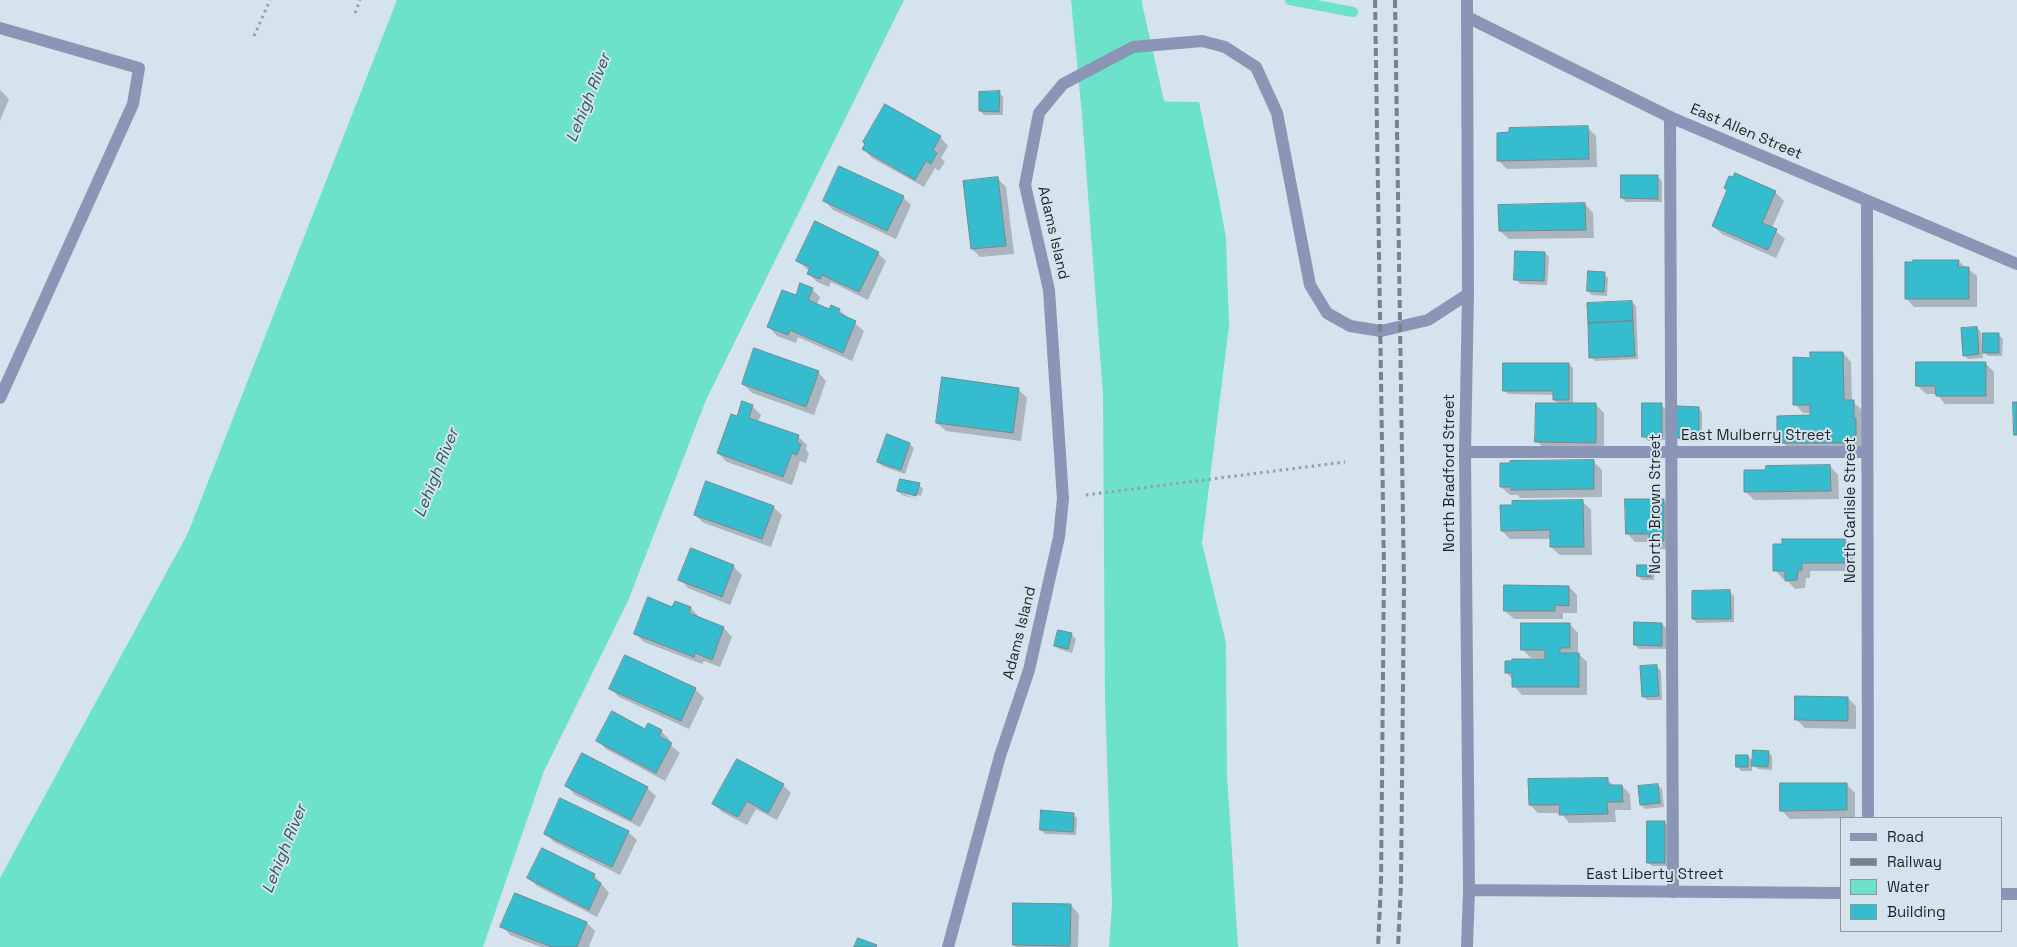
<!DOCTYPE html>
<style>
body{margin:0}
#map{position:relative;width:2017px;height:947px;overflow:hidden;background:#d5e3ee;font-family:"Space Grotesk",sans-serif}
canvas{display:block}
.legend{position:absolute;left:1840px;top:817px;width:162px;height:115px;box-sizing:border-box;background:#d5e3ee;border:1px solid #8c979f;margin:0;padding:6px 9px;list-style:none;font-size:15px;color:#1e2428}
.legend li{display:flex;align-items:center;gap:10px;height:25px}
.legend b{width:25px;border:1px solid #8c979f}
</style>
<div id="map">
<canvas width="2017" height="947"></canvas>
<ul class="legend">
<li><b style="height:6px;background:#8b96b7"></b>Road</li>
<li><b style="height:6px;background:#79838b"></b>Railway</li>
<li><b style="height:14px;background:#6be2c9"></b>Water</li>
<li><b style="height:14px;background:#35bcce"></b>Building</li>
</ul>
</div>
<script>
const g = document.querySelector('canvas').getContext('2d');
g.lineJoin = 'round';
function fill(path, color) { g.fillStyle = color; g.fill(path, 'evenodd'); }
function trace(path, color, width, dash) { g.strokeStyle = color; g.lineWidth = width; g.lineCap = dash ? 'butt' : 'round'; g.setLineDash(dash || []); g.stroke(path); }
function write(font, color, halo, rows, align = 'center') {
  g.font = font + ' "Space Grotesk",sans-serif'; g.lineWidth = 4; g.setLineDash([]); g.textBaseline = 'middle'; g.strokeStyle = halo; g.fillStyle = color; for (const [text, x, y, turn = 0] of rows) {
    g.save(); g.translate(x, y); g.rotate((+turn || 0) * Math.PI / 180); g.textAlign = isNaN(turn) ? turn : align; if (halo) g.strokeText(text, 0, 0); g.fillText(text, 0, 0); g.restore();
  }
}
fill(new Path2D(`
 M 397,0 L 904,0 L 706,400 L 628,601 L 544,771 L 483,947 L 0,947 L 0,878 L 188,533 Z
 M 1071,0 L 1125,0 L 1122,101 L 1199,102 L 1217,189 L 1226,238 L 1229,326 L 1202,543 L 1226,643 L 1227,775 L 1238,947 L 1109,947 L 1112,903 L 1105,699 L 1103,395 L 1082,115 Z`), '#6be2c9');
fill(new Path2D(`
 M 0,90 L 9,99 L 0,121 Z
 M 999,93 L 1003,97 L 1003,115 L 984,115 L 980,111 Z
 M 1587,127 L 1596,136 L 1597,167 L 1507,169 L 1498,160 Z
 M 940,137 L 948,146 L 941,158 L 945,162 L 939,171 L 935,168 L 924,187 L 872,158 L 864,149 Z
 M 1658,177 L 1662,181 L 1662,202 L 1626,202 L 1622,198 Z
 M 998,179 L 1006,187 L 1014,254 L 980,257 L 972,249 Z
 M 1725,188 L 1775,192 L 1784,201 L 1772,228 L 1785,239 L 1776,258 L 1722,234 L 1713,226 L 1728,191 Z
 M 903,197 L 911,205 L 896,239 L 833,210 L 825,201 Z
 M 1585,204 L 1593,213 L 1594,238 L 1509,239 L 1500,231 Z
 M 878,253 L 886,261 L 868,300 L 831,282 L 829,287 L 817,282 L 808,273 L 809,271 L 798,261 Z
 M 1545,253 L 1549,257 L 1547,285 L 1520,284 L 1516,279 Z
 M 1958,261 L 1977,276 L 1977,307 L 1914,307 L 1906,298 Z
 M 1604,274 L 1608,278 L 1607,296 L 1592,295 L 1588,291 Z
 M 812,289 L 820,297 L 817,305 L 830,311 L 839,310 L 864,331 L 852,361 L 798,337 L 796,343 L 777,336 L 769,327 L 796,297 Z
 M 1632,302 L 1636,306 L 1638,359 L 1595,361 L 1591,357 Z
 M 1977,328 L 1981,332 L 1983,358 L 1968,359 L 1964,355 Z
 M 1999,335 L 2003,339 L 2002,356 L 1988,356 L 1984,352 Z
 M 1843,353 L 1851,362 L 1852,401 L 1862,410 L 1864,451 L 1792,451 L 1783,443 L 1783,438 L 1778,434 L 1812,416 L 1811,413 L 1803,413 L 1795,404 L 1811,359 Z
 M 1985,363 L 1994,372 L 1994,404 L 1945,404 L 1937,394 L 1926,394 L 1917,385 Z
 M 1569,364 L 1573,368 L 1573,404 L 1596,405 L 1604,413 L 1604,451 L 1545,450 L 1537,441 L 1559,404 L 1554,400 L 1554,395 L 1508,394 L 1504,390 Z
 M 818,372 L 826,381 L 814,415 L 752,393 L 743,384 Z
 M 1018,389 L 1027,398 L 1021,441 L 946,431 L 937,423 Z
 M 1661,405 L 1665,409 L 1665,440 L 1648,441 L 1643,436 Z
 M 752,406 L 761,415 L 758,422 L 798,436 L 807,445 L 806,450 L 809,453 L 806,463 L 800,461 L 792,485 L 727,462 L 718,453 L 738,418 Z
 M 1698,408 L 1702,412 L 1702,442 L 1682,442 L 1678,438 Z
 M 887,436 L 910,444 L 914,448 L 905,474 L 882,466 L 878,462 Z
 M 1593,461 L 1602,470 L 1602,497 L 1520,498 L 1518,495 L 1510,495 L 1501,487 Z
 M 1830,466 L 1838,475 L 1839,499 L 1754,500 L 1745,491 L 1767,472 Z
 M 919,485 L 923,489 L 921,496 L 901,491 L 901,493 L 920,500 L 902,495 L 898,491 Z
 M 1663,500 L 1672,509 L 1672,549 L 1659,549 L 1652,542 L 1635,542 L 1627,533 Z
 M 1582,501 L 1591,510 L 1592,555 L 1560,555 L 1551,547 L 1551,539 L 1510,539 L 1502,531 Z
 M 773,507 L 782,515 L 771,547 L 704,523 L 695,515 Z
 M 1845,540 L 1853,549 L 1853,571 L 1810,571 L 1810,578 L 1806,578 L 1805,588 L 1795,589 L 1786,579 L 1783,579 L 1775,570 Z
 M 733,566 L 742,575 L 730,605 L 688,588 L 680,579 Z
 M 1651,567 L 1655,571 L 1654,580 L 1642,580 L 1638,576 Z
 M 1569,587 L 1577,595 L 1577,613 L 1563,613 L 1563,619 L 1514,619 L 1505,611 Z
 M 1730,592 L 1734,596 L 1734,622 L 1697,623 L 1693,619 Z
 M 691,608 L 699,617 L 698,618 L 724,628 L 732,637 L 720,667 L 704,661 L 702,664 L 644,642 L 635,633 L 673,609 Z
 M 1570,624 L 1578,633 L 1578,653 L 1587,662 L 1587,695 L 1522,695 L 1514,686 L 1513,680 L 1506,672 L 1547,661 L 1547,658 L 1531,658 L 1522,649 Z
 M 1662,624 L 1666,628 L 1666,649 L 1639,649 L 1635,645 Z
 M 1059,631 L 1072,635 L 1076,639 L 1072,653 L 1059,649 L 1055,645 Z
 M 1657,667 L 1661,671 L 1662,700 L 1647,700 L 1643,696 Z
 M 610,688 L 695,689 L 704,698 L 689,729 L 619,697 Z
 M 1848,698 L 1856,706 L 1856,729 L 1805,728 L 1796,719 Z
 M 649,725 L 661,731 L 670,740 L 668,743 L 680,753 L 665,781 L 606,749 L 598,741 L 646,730 Z
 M 1768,752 L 1772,756 L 1772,770 L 1758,769 L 1752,763 L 1752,771 L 1741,771 L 1737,766 L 1748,756 L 1754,762 Z
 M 1607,779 L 1614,786 L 1622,786 L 1630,794 L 1631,810 L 1615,810 L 1616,822 L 1569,823 L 1561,813 L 1538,813 L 1530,805 Z
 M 1846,784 L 1855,793 L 1855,818 L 1790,819 L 1781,810 Z
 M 783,785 L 791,793 L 777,820 L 756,809 L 747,825 L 722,812 L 714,804 Z
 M 1658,785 L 1662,789 L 1664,807 L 1645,809 L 1641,805 Z
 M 567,786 L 647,788 L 656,796 L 640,827 L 575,795 Z
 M 1073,814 L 1077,818 L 1076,835 L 1045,834 L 1041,830 Z
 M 1664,822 L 1668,826 L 1668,866 L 1652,866 L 1648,862 Z
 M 628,832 L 637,840 L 620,875 L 554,842 L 545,833 Z
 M 594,875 L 609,893 L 597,917 L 537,886 L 528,878 Z
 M 1071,905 L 1079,914 L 1078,947 L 1016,947 L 1014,945 Z
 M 587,923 L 595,931 L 589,947 L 541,947 L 510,935 L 502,926 Z`), '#0003');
trace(new Path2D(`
 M 1290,0 L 1353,12`), '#6be2c9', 10);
trace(new Path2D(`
 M 1111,0 L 1111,7 L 1141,139 L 1159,183`), '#6be2c9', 62);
const building = new Path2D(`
 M 1000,91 L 999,112 L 979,111 L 979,92 Z
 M 885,104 L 941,136 L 933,150 L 937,153 L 931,164 L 926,161 L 915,180 L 862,149 L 865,144 L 863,142 Z
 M 1588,126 L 1589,159 L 1497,161 L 1497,133 L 1509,132 L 1509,128 Z
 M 839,166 L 904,196 L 887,231 L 823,201 Z
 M 1735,173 L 1776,191 L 1762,223 L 1777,229 L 1768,250 L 1712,226 L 1727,190 L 1724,188 L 1729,176 L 1733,177 Z
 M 1621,175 L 1658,175 L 1658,199 L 1621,198 Z
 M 998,177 L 1006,246 L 971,249 L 963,181 Z
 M 1585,203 L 1586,230 L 1499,231 L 1498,205 Z
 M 815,221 L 879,252 L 859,292 L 822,275 L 820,279 L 807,274 L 810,267 L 796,261 Z
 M 1515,251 L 1545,252 L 1544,281 L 1514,280 Z
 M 1913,260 L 1959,260 L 1958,267 L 1969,267 L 1969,299 L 1905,299 L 1905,262 L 1913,262 Z
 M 1588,271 L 1605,272 L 1604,292 L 1587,291 Z
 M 800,283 L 813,288 L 808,300 L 829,309 L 831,305 L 840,309 L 838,313 L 856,321 L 843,353 L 790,330 L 788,335 L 767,327 L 782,290 L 796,295 Z
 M 1632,301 L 1633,321 L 1588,323 L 1587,303 Z
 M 1633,321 L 1635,356 L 1589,358 L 1588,323 Z
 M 1977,327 L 1979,354 L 1963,356 L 1961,328 Z
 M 1983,333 L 1999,333 L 1999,353 L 1983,353 Z
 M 754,348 L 819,371 L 806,407 L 742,384 Z
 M 1810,352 L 1843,352 L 1844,400 L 1854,400 L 1854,418 L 1856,418 L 1856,443 L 1782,443 L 1782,434 L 1777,434 L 1777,416 L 1810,415 L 1810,405 L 1793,405 L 1793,357 L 1810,358 Z
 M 1916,362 L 1986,362 L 1986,396 L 1936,396 L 1935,386 L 1916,386 Z
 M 1503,363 L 1569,363 L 1569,400 L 1553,400 L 1553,391 L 1503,391 Z
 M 942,377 L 1019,388 L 1013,433 L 936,423 Z
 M 742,401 L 753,405 L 749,418 L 799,435 L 797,442 L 801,444 L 797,455 L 792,453 L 783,477 L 717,453 L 731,414 L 737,416 Z
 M 2013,402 L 2017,402 L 2017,435 L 2014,435 Z
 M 1536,403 L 1596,403 L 1596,443 L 1535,442 Z
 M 1642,403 L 1662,403 L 1662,437 L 1642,437 Z
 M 1677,406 L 1699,407 L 1699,438 L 1677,438 Z
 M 887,434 L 910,443 L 901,470 L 877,462 Z
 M 1594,460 L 1594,489 L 1511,490 L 1511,487 L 1500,487 L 1500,463 L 1510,463 L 1510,461 Z
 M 1830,465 L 1831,491 L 1744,492 L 1744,470 L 1765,470 L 1766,466 Z
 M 900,479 L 920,483 L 916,496 L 897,491 Z
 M 706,481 L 774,506 L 762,539 L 694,515 Z
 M 1625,499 L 1664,499 L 1664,541 L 1649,541 L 1649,534 L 1626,534 Z
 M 1583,500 L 1584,547 L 1550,547 L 1550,530 L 1501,531 L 1500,505 L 1512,505 L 1512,501 Z
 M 1782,539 L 1845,539 L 1845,563 L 1802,563 L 1802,570 L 1798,570 L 1797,580 L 1785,581 L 1785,571 L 1773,571 L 1773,544 L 1782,544 Z
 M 691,548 L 734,565 L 722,597 L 678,580 Z
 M 1637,565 L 1651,565 L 1651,577 L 1637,576 Z
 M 1504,585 L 1569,586 L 1569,606 L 1555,605 L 1555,611 L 1504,611 Z
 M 1730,590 L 1731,619 L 1692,619 L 1692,591 Z
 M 648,597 L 672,607 L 675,601 L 691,607 L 689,613 L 724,627 L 712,660 L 695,653 L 694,657 L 634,634 Z
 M 1634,622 L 1662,623 L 1662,646 L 1634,645 Z
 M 1521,623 L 1570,623 L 1570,648 L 1560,648 L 1560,653 L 1579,653 L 1579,687 L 1512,687 L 1512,673 L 1505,673 L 1505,661 L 1512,661 L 1512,659 L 1545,659 L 1545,650 L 1521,650 Z
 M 1058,630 L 1072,633 L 1068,649 L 1054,646 Z
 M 625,655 L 696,688 L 681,721 L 609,689 Z
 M 1657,665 L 1659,696 L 1642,697 L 1640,666 Z
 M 1795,696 L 1848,697 L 1848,721 L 1795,720 Z
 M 612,711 L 645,729 L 648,723 L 662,730 L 659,736 L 672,743 L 656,773 L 596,741 Z
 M 1753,750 L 1769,751 L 1768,767 L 1752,766 Z
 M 582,753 L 648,787 L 631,820 L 565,786 Z
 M 1736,755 L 1748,755 L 1748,767 L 1736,767 Z
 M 737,759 L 784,784 L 768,813 L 747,801 L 738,817 L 712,804 Z
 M 1608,778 L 1608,785 L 1622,785 L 1623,802 L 1607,802 L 1608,814 L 1559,815 L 1560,805 L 1529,805 L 1528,779 Z
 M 1780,783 L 1847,783 L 1847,810 L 1780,811 Z
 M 1658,784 L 1660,803 L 1640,805 L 1638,786 Z
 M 560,798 L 629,831 L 612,867 L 544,834 Z
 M 1041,810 L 1074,813 L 1073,832 L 1040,830 Z
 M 1647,821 L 1665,821 L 1665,863 L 1647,863 Z
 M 542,848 L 595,874 L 593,879 L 601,883 L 589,910 L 527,878 Z
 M 515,893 L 587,922 L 577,947 L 552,947 L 500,927 Z
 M 1013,903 L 1071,904 L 1070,946 L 1013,945 Z
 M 858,938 L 877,945 L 876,947 L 854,947 Z`);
fill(building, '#35bcce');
trace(building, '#77898c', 1);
trace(new Path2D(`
 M 355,13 L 360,0
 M 254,36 L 270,0
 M 1086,495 L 1345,462`), '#949fa8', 3, [2.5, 4]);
trace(new Path2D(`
 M 0,28 L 139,68 L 133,104 L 0,398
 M 1670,117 L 1673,892
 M 1465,452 L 1867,452
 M 948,947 L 1000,756 L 1029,670 L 1059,537 L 1063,499 L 1049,290 L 1025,185 L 1039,113 L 1063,84 L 1133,47 L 1202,41 L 1225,47 L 1256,67 L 1277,113 L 1310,285 L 1327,313 L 1350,326 L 1381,331 L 1428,320 L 1468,294`), '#8b96b7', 12);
trace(new Path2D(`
 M 1467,17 L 1670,117 L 2017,264
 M 1867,202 L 1868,818
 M 1469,890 L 1841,893
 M 2001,894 L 2017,894
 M 1467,947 L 1469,890 L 1465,452 L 1468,294 L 1467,0`), '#8b96b7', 12);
trace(new Path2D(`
 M 1375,0 L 1384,570 L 1381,884 L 1378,947
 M 1395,0 L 1404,584 L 1401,884 L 1398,947`), '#79838b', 4, [8, 4]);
write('15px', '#1e2428', '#d5e3ee', [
 ["East Allen Street",1746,132,23],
 ["Adams Island",1053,233,77],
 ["East Mulberry Street",1756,436],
 ["North Bradford Street",1450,473,-90],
 ["North Brown Street",1656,504,-90],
 ["North Carlisle Street",1851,510,-90],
 ["Adams Island",1020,633,-76],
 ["East Liberty Street",1655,875]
]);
write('italic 16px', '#295b50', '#d5e3ee', [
 ["Lehigh River",589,98,-68],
 ["Lehigh River",437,473,-68],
 ["Lehigh River",285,849,-68]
]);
</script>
